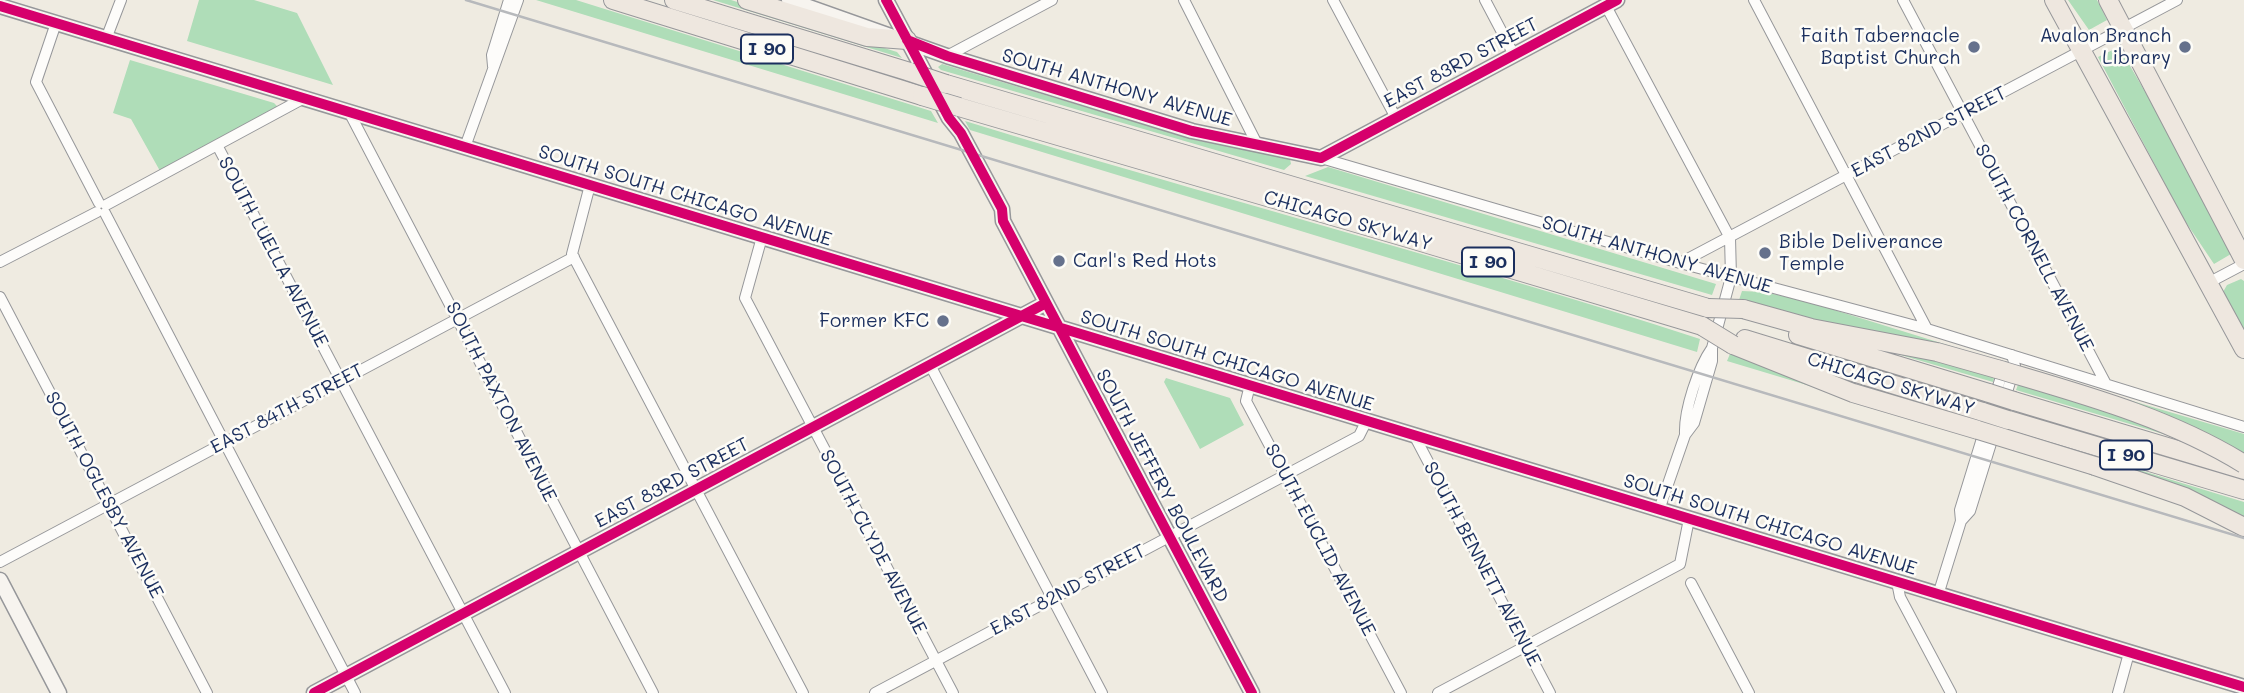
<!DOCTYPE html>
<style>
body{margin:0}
canvas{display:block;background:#efebe1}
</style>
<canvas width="2244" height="693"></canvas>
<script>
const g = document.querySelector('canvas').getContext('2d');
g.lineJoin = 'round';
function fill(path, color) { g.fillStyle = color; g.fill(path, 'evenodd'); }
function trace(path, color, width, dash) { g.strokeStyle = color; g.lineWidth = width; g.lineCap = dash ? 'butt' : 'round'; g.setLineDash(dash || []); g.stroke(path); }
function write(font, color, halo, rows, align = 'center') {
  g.font = font + ' Mali,sans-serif'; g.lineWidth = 5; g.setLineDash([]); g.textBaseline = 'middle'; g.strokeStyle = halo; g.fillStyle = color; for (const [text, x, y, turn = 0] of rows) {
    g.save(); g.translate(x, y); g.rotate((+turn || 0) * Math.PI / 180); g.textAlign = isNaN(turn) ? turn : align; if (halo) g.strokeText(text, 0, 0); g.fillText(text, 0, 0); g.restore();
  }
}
fill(new Path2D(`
 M 199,0 L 254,0 L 297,13 L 333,85 L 187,41 Z
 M 536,0 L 576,0 L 931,111 L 938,123 Z
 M 713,0 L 731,0 L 897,52 L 902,58 Z
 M 2068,0 L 2097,0 L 2107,20 L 2089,30 Z
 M 2119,47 L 2158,114 L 2231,254 L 2214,264 L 2183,218 L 2098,57 Z
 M 130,60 L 274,103 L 277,106 L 275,110 L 160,171 L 131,119 L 113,113 Z
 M 942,64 L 1195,140 L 1287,158 L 1290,159 L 1291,164 L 1284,170 L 941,70 L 938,67 Z
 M 965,121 C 1209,196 1457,260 1700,339 L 1697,352 L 970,130 Z
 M 1328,167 L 1716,284 L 1712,295 L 1305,176 Z
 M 2241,279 L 2244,281 L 2244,330 L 2223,292 L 2227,285 Z
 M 1742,291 L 1763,292 L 1802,300 L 1999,361 L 1821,324 L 1738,303 Z
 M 1732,349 L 1830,392 L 1727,361 Z
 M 1894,350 L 1995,375 L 1993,382 L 1894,353 Z
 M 2024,369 L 2244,434 L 2244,458 L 2016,390 Z
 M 1166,378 L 1230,398 L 1244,425 L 1200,449 L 1164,382 Z
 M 2005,429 L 2244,502 L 2244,517 L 2233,513 Z`), '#afddb8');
const street = new Path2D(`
 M 1184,0 L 1258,146
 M 1333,0 L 1396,118
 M 1485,0 L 1514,55
 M 1754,0 L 1927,329
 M 1903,0 L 2106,384
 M 1606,6 L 1730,238 L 1731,277 L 1712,348 L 1712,361 L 1694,423 L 1685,435 L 1659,510
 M 56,23 L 36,82 L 99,203
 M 106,39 L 121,0
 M 947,56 L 1052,0
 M 493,66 L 492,55 L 509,0
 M 348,110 L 653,693
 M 217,145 L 505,693
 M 465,147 L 518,0
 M 1321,158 L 1680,263 L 1927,329 L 2244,427
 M 590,185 L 572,254 L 803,693
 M 106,205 L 306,97
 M 105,213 L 355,693
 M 762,237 L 745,298 L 953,693
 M 0,262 L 97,212
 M 1680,263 L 2177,0
 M 2208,283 L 2244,264
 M 0,297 L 207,693
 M 930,365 L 1102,693
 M 1250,385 L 1246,401 L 1401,693
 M 1685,434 C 1684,410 1698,368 1712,348
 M 1414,435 L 1550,693
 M 1961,521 L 1970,511 L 2015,366 L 2012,355
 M 0,562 L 574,257
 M 1897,582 L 1900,597 L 1951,693
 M 1691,583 L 1749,693
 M 1938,595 L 1961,521 L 1960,510 L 2004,367
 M 875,693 L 1359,436 L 1366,422
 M 1438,693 L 1680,564 L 1689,519
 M 2118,693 L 2129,653`);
const secondary = new Path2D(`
 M 789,0 L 947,56 L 1192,131 L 1321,158 L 1617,0
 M 886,0 L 949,118 L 961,133 L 1002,209 L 1003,221 L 1030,272 L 1252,693
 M 0,6 L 2244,687
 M 0,580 L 59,693
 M 314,693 L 1046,303`);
const highway = new Path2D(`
 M 613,0 L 922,96
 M 674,0 L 910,72
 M 747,0 L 867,37 L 907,40
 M 2054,0 L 2244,349
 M 2108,0 L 2244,260
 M 946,84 L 1708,308
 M 959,107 L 1411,239 L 1702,326
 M 1743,309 L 1811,328 L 1937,352 L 1997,369
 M 1798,335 L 1989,393
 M 1745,339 L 1983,412
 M 1733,345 L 1853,393 L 1978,430
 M 2014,401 L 2244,470
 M 2008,420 L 2244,490
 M 2095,466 L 2185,497 L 2244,527`);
trace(street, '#96979a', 12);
trace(secondary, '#96979a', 17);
trace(highway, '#96979a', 20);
trace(street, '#fdfcfa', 10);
trace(secondary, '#f7f4ef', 14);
trace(highway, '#eee7df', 18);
trace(new Path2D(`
 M 466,0 L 2244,538`), '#b7b9bc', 2.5);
const highwayBridge = new Path2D(`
 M 910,72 L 946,84
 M 922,96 L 959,107
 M 1708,308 L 1743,309
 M 1702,326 L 1733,345
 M 1997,369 C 2081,394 2168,417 2244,464
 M 1989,393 L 2014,401
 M 1983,412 L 2008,420
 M 1978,430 L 2095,466`);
trace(highwayBridge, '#96979a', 20, []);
trace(highwayBridge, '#eee7df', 18);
trace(new Path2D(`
 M 886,0 L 949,118 L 961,133 L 1002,209 L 1003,221 L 1030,272 L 1252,693
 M 0,6 L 2244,687
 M 907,40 L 947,56 L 1192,131 L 1321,158 L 1617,0
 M 314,693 L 1046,303`), '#d6006c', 10);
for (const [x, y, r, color] of [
 [1974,47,7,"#65718c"],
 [2185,47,7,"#65718c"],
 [1765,253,7,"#65718c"],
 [1059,261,7,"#65718c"],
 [943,321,7,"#65718c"]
]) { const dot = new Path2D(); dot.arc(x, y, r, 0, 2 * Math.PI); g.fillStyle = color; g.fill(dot); trace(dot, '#fdfcf7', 2.5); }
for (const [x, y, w] of [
 [767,49,52],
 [1488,262,52],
 [2126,455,52]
]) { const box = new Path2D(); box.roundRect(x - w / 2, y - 14.5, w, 29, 5); g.fillStyle = '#fdfcf7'; g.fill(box); trace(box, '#1b2f5e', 2); }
write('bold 18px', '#1b2f5e', null, [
 ["I 90",767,49],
 ["I 90",1488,262],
 ["I 90",2126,455]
]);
write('19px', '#1b2f5e', '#fdfcf7', [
 ["Faith Tabernacle",1960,36],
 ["Baptist Church",1960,58],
 ["Avalon Branch",2171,36],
 ["Library",2171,58],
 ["Bible Deliverance",1779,242,"left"],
 ["Temple",1779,264,"left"],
 ["Carl's Red Hots",1073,261,"left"],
 ["Former KFC",929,321]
], 'right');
write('19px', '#1b2f5e', '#fdfcf7', [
 ["EAST 83RD STREET",1461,63,-28],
 ["SOUTH ANTHONY AVENUE",1117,88,16],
 ["EAST 82ND STREET",1929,132,-28],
 ["SOUTH SOUTH CHICAGO AVENUE",685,196,17],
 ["CHICAGO SKYWAY",1348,221,16],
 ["SOUTH CORNELL AVENUE",2034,248,62],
 ["SOUTH LUELLA AVENUE",273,252,62],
 ["SOUTH ANTHONY AVENUE",1657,255,16],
 ["SOUTH SOUTH CHICAGO AVENUE",1227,361,17],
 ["CHICAGO SKYWAY",1891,384,17],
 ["SOUTH PAXTON AVENUE",501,402,63],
 ["EAST 84TH STREET",287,409,-28],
 ["EAST 83RD STREET",672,483,-28],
 ["SOUTH JEFFERY BOULEVARD",1162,486,62],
 ["SOUTH OGLESBY AVENUE",104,495,62],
 ["SOUTH SOUTH CHICAGO AVENUE",1770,525,17],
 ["SOUTH EUCLID AVENUE",1320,540,62],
 ["SOUTH CLYDE AVENUE",873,542,62],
 ["SOUTH BENNETT AVENUE",1482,564,62],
 ["EAST 82ND STREET",1068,590,-28]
]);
</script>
